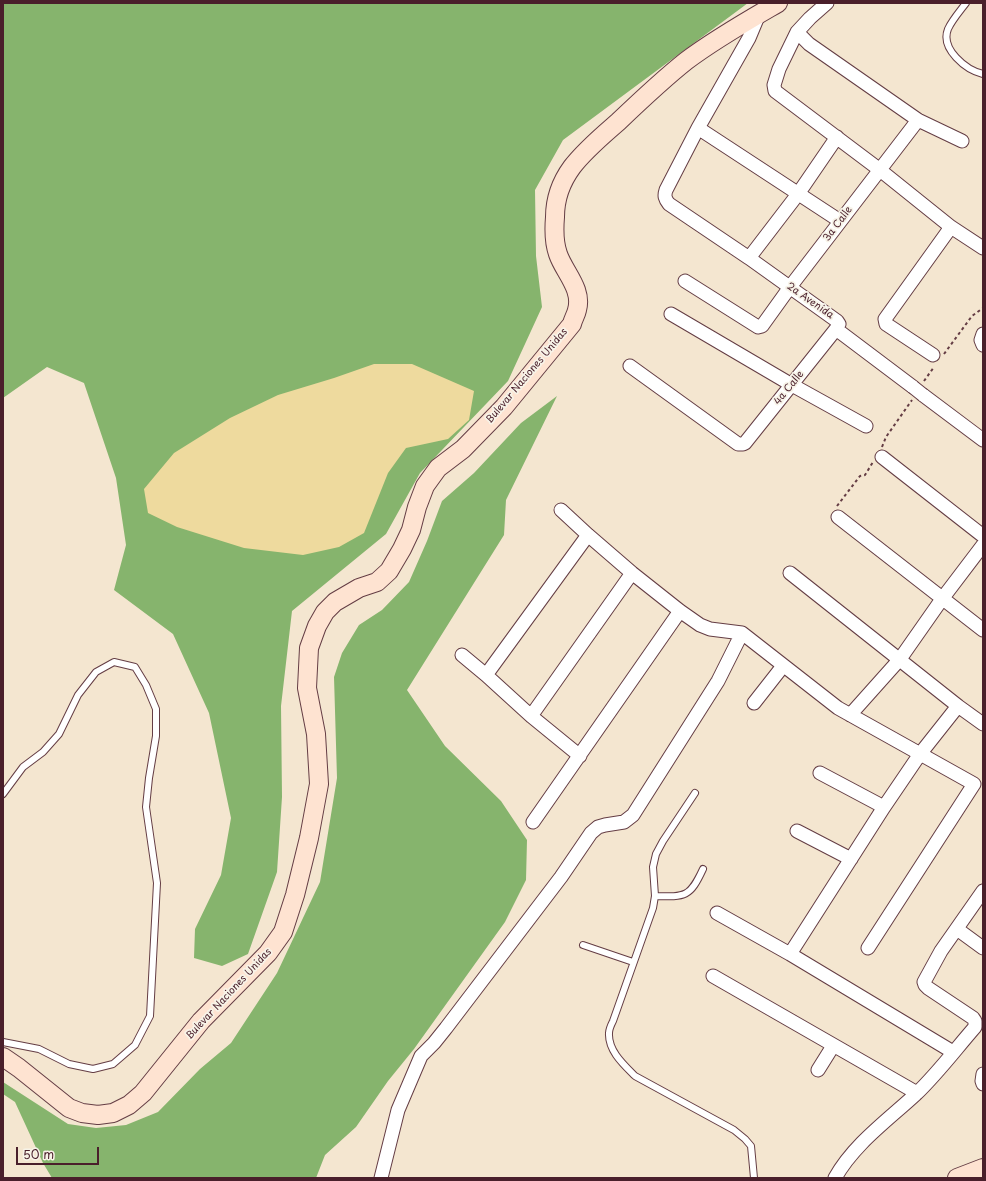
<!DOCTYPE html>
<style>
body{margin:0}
#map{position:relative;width:986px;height:1181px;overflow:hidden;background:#f4e6d0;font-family:"Playpen Sans",sans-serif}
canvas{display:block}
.frame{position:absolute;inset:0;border:4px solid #4a1f2b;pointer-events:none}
.scale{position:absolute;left:16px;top:1147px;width:83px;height:18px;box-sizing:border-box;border:2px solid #4a1f2b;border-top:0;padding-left:5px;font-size:12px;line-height:14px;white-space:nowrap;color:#4a1f2b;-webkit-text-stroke:3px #f7f3e8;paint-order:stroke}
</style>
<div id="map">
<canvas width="986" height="1181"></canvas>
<div class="frame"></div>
<div class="scale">50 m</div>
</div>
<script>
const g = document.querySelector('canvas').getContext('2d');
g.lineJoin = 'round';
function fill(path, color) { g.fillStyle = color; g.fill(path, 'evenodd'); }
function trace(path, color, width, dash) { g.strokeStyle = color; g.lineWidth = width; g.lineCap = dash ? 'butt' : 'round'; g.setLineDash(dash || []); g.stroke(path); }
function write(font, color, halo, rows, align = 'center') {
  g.font = font + ' "Playpen Sans",sans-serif'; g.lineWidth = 3.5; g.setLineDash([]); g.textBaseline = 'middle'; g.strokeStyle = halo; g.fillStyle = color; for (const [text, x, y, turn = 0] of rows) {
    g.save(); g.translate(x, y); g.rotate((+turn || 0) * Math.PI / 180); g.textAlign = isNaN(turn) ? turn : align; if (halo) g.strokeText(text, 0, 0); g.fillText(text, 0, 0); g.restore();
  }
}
fill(new Path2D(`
 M 3,3 L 748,3 L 563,140 L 535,190 L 536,256 L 542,307 L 508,381 L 420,473 L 386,534 L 292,611 L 281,706 L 282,797 L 277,872 L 248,954 L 222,966 L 194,958 L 195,929 L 221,875 L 231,818 L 209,713 L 173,634 L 114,590 L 126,545 L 116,478 L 84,383 L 47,367 L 3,398 Z
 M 557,396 L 506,500 L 504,535 L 407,690 L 445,746 L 501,801 L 527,840 L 526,880 L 505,922 L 414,1049 L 388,1081 L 356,1127 L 325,1155 L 316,1178 L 52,1178 L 43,1163 L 15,1102 L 3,1094 L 3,1082 L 68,1124 L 96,1128 L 126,1125 L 158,1112 L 200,1069 L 231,1043 L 277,973 L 320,882 L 337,778 L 334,677 L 342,653 L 359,625 L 382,610 L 409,582 L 427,541 L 442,501 L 474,473 L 521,423 Z`), '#86b46d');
fill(new Path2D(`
 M 374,364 L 412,364 L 474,391 L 469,420 L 448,439 L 406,448 L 388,473 L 364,533 L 339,547 L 303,555 L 244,548 L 177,527 L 148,513 L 144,489 L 174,453 L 230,418 L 278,395 L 334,378 Z`), '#eeda9e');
const lane = new Path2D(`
 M 966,3 C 960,11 952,20 948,29 C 940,49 966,70 983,74
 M 695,793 L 663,841 L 656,854 L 653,867 L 655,896 L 653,908 L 613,1021 C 611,1025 609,1029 609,1033 C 608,1051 624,1065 635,1076 L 734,1130 L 745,1139 L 751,1146 L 754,1178
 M 3,794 L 23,767 L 43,752 L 59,734 L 78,695 L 96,672 L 114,662 L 135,667 L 146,685 L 156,709 L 156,736 L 149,778 L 146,807 L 157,883 L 150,1016 L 135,1045 L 113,1064 L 93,1069 L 69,1064 L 39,1049 L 3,1042
 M 655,896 C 686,897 690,897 703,869
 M 583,945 L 633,962`);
const street = new Path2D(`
 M 827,3 L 810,18 L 797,32 L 779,69 L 774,85 L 775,91 L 880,170 L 951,227 L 983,248
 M 759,14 L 749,38 L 698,128 L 666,190 C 664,196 665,199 669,204 L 749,258 L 837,321 L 839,324 L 836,329 L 913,387
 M 797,32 L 809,44 L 918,120 L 962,141
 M 698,128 L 840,221
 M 749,258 L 798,194 L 837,137
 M 685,281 L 758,327 L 762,326 L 790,287 L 918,120
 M 671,314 L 792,385 L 866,426
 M 983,334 L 981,340 L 983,345
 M 933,355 L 886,324 L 885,319 L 951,227
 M 630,366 L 738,444 L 743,444 L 745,443 L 836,329
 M 923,395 L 983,440
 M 882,457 L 983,536
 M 561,510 L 588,535 L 632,573 L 680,611 L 700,625 L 710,629 L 742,633 L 838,708 L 974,784 L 868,948
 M 838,517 L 983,630
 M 790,573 L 958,706 L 983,724
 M 462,655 L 486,675 L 531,716 L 580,756
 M 486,675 L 588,535
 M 754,703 L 783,666
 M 850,715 L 900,659 L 942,599 L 983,545
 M 531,716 L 632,573
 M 820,773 L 884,807
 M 533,822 L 680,611
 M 797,831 L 851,859
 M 717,913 L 790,954 L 953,1052
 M 957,929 L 983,948
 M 790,954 L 884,807 L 920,754 L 958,706
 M 713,976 L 917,1093
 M 818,1070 L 833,1046
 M 983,1074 L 982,1081 L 983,1084
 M 381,1178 L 398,1110 L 421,1056 L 434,1043 L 446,1028 L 561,877 L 591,833 L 598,827 L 605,825 L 624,822 L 633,815 L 718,681 L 742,633
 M 835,1178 C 854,1144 888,1120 916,1094 C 937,1074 955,1050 975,1027 L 975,1021 L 973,1018 L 928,988 L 925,985 L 924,982 L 941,951 L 983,891`);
const secondary = new Path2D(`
 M 3,1057 L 19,1068 L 69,1108 L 82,1113 L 98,1115 L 113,1113 L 129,1105 L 143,1093 L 201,1021 L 268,953 L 283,932 L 295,895 L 309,838 L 319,784 L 316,734 L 307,688 L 309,648 L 317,626 L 325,612 L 335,602 L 359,588 L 377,582 L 389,571 L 402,549 L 411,530 L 417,507 L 425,486 L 438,468 L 463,449 L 504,407 L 572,324 C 573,319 576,315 577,310 C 583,289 564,272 558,254 C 554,243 554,229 555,217 C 555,199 561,182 572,167 C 585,150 602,136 618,122 C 640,101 662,80 686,61 C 715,39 747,21 778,3
 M 957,1178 L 983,1168`);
trace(lane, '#643d44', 8);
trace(street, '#643d44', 15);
trace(secondary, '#643d44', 20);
trace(new Path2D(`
 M 944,354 L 972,316 L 983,308
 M 924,381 L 934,367
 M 882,447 L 886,437 L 912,400
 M 837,506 L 860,476 L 865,475 L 873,462`), '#643d44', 2, [3, 3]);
trace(lane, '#fff', 6);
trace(street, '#fff', 13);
trace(secondary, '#fee3d1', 18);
const streetBridge = new Path2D(`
 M 913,387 L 923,395`);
trace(streetBridge, '#643d44', 15, []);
trace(streetBridge, '#fff', 13);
write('10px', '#4a1f2b', '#f7f3e8', [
 ["3a Calle",838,224,-53],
 ["2a Avenida",810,301,35],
 ["Bulevar Naciones Unidas",527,376,-50],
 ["4a Calle",789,388,-51],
 ["Bulevar Naciones Unidas",229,994,-47]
]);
</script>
